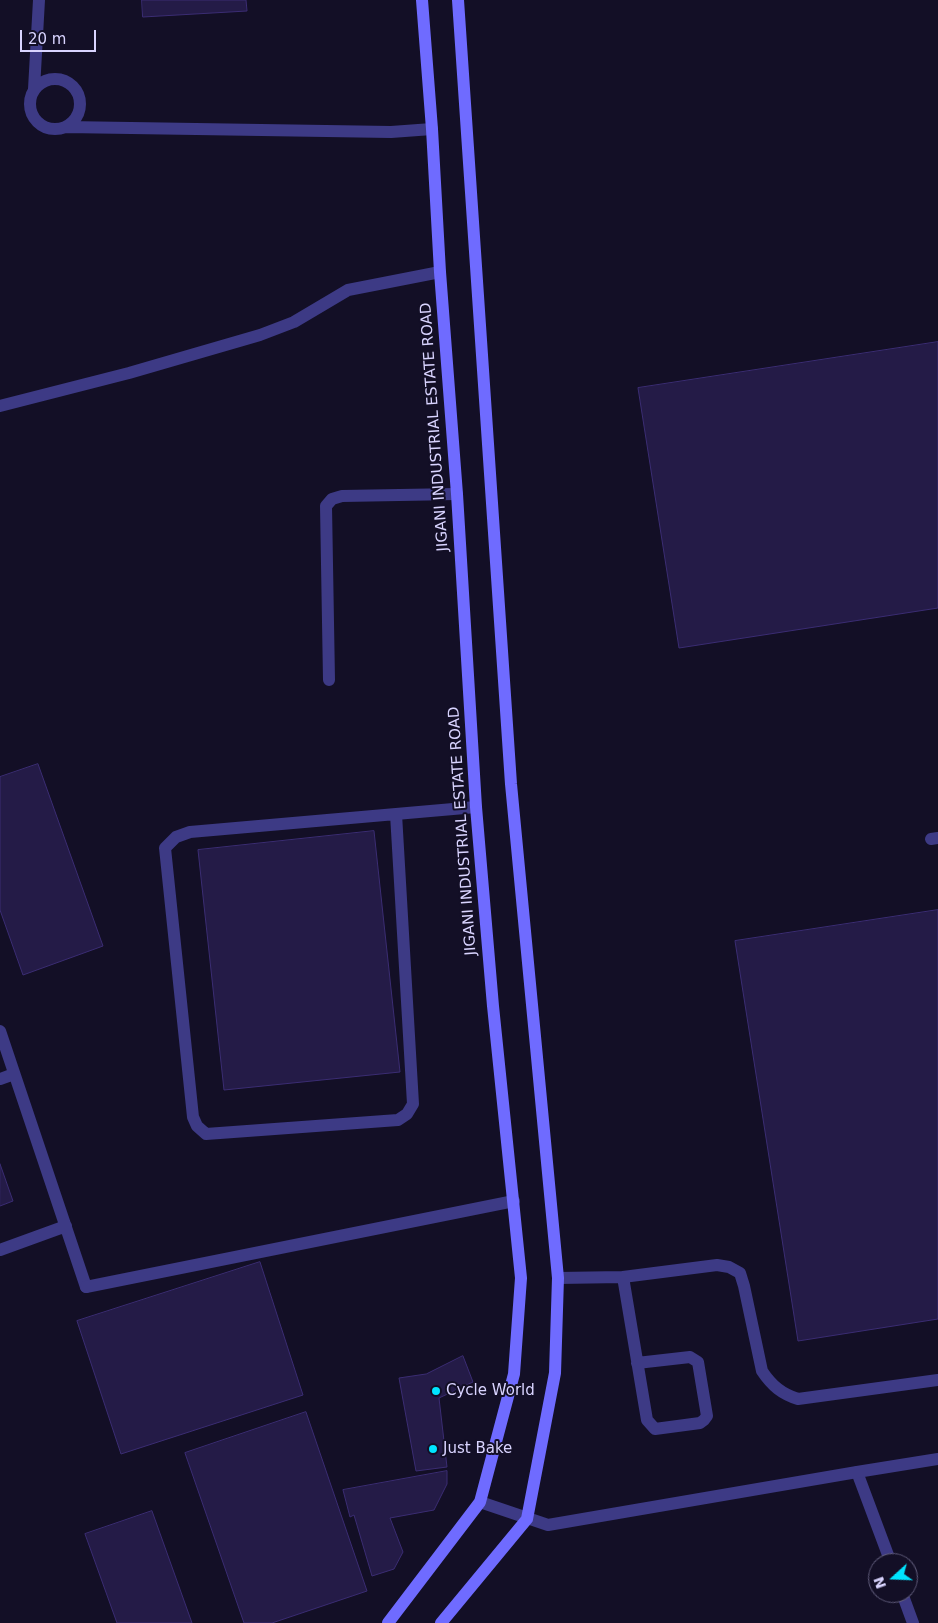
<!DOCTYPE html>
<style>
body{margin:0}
#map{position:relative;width:938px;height:1623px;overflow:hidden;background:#130f26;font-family:"DejaVu Sans",sans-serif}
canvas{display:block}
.north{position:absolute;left:868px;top:1553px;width:50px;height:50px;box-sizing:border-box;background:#130f26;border:1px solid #625e7d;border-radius:50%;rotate:250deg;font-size:14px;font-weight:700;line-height:20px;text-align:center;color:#d9d4ff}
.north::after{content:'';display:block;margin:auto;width:18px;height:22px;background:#00e5ff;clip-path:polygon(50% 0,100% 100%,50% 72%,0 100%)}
.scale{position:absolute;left:20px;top:30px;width:76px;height:22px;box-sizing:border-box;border:2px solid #d9d4ff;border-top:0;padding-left:6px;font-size:15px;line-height:18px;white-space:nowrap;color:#d9d4ff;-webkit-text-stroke:4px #130f26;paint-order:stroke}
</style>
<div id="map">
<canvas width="938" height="1623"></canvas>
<div class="north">N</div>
<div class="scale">20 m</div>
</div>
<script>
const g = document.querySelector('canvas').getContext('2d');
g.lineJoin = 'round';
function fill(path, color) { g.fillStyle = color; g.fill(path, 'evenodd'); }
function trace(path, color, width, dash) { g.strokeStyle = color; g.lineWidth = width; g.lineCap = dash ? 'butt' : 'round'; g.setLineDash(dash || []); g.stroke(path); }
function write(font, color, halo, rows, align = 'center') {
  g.font = font + ' "DejaVu Sans",sans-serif'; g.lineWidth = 4; g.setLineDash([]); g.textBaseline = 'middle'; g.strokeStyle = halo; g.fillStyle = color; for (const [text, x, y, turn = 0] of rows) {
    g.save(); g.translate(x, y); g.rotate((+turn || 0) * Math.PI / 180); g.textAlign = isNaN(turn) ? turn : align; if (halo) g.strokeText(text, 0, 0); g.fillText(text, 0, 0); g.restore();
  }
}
const building = new Path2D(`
 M 142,0 L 246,0 L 247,11 L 143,17 Z
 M 938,342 L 938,608 L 679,648 L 638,388 Z
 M 38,764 L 103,946 L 23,975 L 0,910 L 0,777 Z
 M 374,831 L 400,1072 L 224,1090 L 198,850 Z
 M 938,910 L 938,1319 L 798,1341 L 735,941 Z
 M 0,1164 L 13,1201 L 0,1206 Z
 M 260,1262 L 303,1395 L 121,1454 L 77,1321 Z
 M 463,1356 L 473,1382 L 439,1398 L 447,1467 L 416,1471 L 399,1378 L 426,1374 Z
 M 306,1412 L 367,1591 L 272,1623 L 244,1623 L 185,1453 Z
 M 447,1471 L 447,1484 L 434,1510 L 390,1518 L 403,1552 L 394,1569 L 372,1576 L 354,1515 L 350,1517 L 343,1490 Z
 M 152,1511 L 192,1623 L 117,1623 L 85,1534 Z`);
fill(building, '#241b47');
trace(building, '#3b2d73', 1);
trace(new Path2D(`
 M30 104a25 25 0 1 1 50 0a25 25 0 1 1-50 0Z
 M 34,89 L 39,0
 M 66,127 L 391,132 L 432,129
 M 0,406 L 129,373 L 260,335 L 294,322 L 348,290 L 440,272
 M 329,680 L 326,506 L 332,499 L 342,496 L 457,494
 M 396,814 L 413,1104 L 407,1114 L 398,1120 L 206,1134 L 197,1126 L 193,1117 L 165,848 L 176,837 L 190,832 L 476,807
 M 931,839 L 938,838
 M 0,1031 L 86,1287
 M 0,1079 L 14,1074
 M 0,1250 L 66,1226
 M 623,1277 L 647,1420 L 655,1429 L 700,1423 L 704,1420 L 707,1416 L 698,1362 L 690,1357 L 637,1363
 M 558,1278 L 623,1277 L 717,1265 L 729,1267 L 740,1273 L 744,1286 L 762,1371 C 772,1386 782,1394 798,1399 L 938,1380
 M 857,1472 L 891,1563
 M 902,1593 L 913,1623`), '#3d3a85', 12);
trace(new Path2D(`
 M 86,1287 L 514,1201`), '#3d3a85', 12);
trace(new Path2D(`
 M 480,1502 L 548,1525 L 857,1472 L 938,1459`), '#3d3a85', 12);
trace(new Path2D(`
 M 388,1623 L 480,1502 L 514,1374 L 521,1278 L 493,1006 L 476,807 L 457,494 L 440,272 L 432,129 L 422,0
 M 441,1623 L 527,1519 L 555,1373 L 558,1278 L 511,784 L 458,0`), '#6f6bff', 12);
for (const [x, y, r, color] of [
 [436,1391,5,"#00e5ff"],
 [433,1449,5,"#00e5ff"]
]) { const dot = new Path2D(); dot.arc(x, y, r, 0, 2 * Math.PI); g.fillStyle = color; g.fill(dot); trace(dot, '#130f26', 2); }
write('15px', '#d9d4ff', '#130f26', [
 ["JIGANI INDUSTRIAL ESTATE ROAD",435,427,-94],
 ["JIGANI INDUSTRIAL ESTATE ROAD",463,831,-94]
]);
write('15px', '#d9d4ff', '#130f26', [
 ["Cycle World",446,1391],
 ["Just Bake",443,1449]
], 'left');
</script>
